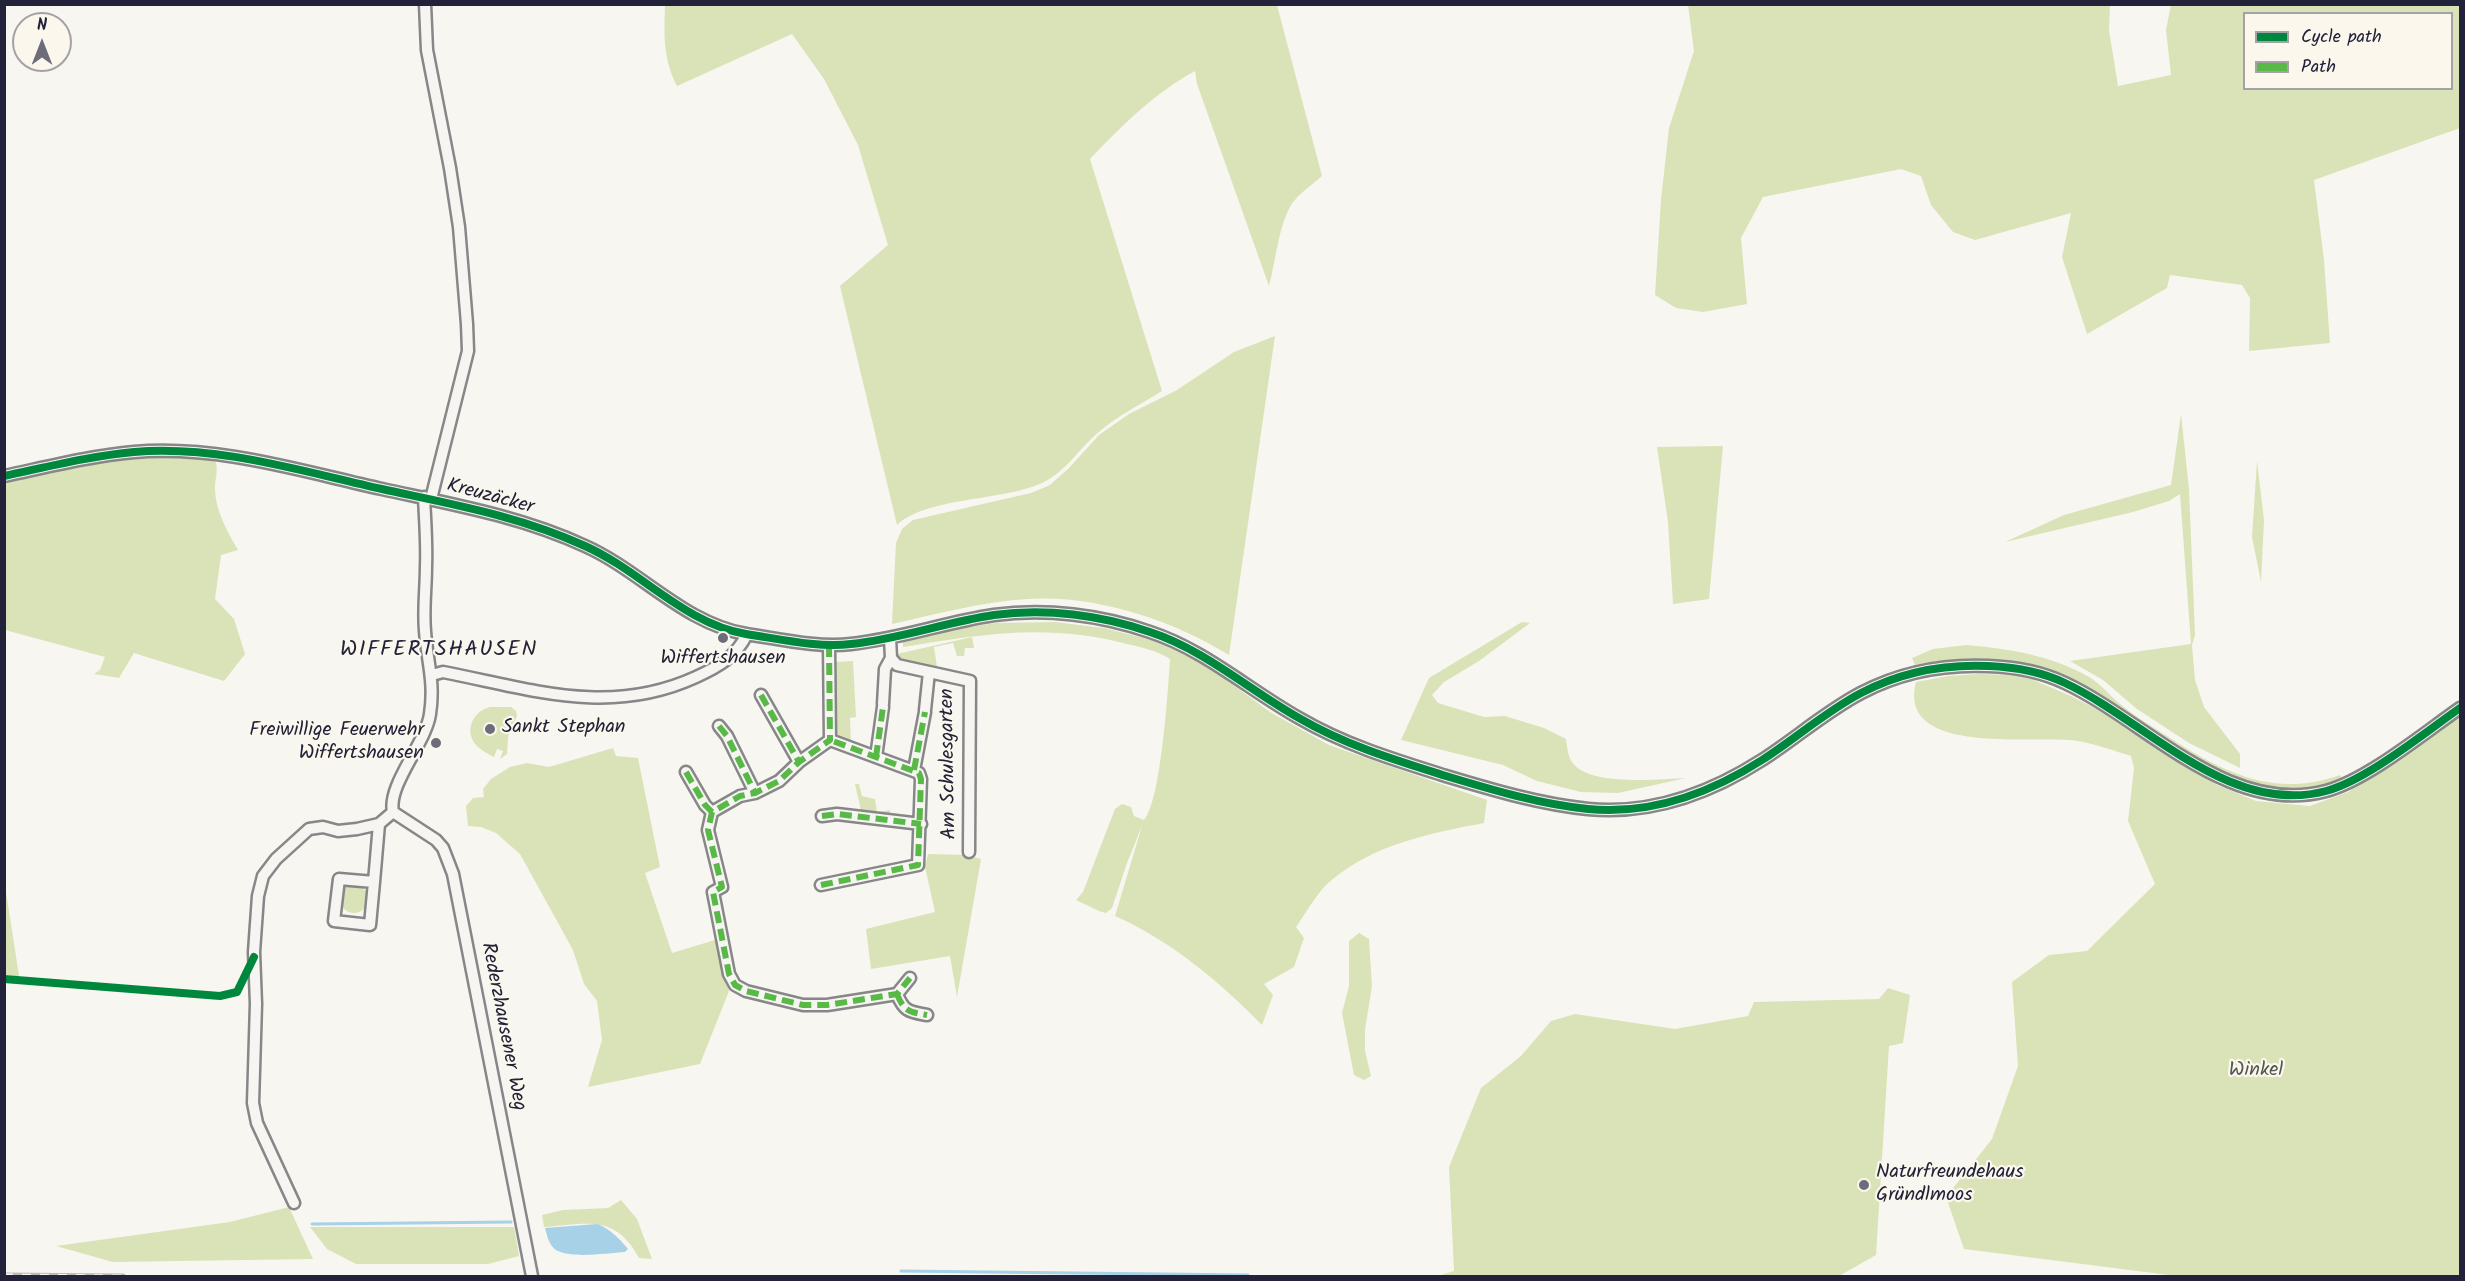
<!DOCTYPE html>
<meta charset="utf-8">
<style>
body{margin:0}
#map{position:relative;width:2465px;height:1281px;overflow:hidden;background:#f8f6f0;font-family:Kalam,sans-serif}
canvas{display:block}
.frame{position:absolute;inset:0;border:6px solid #22223b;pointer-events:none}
.legend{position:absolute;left:2243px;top:12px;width:210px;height:78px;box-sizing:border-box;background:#fbf7ec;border:2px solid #a4a2a5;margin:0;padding:8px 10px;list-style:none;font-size:18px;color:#22223b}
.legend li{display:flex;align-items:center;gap:12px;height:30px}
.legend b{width:30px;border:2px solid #a4a2a5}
.north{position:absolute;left:12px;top:12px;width:60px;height:60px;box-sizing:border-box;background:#fbf7ec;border:2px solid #a4a2a5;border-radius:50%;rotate:0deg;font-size:16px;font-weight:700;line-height:24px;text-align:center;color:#22223b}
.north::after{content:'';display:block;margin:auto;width:21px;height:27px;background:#6d6c7a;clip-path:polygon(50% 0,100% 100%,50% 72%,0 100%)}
</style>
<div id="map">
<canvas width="2465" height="1281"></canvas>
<div class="frame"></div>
<ul class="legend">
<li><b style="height:8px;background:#00873e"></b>Cycle path</li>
<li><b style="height:8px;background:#58b947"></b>Path</li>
</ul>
<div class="north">N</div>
</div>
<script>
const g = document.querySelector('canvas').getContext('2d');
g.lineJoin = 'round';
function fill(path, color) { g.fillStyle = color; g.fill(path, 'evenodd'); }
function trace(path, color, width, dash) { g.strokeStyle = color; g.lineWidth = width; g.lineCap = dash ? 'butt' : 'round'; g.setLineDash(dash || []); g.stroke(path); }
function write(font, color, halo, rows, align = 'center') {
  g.font = font + ' Kalam,sans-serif'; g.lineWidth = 4.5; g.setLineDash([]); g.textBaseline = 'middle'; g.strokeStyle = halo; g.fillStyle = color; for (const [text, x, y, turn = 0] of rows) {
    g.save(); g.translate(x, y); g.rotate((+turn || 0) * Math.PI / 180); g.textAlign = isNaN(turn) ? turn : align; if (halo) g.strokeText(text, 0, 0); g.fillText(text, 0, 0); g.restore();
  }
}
fill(new Path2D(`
 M 665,5 L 1277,5 L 1322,176 C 1312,185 1299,193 1291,205 C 1278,228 1276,260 1269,286 L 1197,84 L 1195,71 C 1156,92 1121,126 1090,159 L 1162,391 C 1141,404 1119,415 1100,431 C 1080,447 1066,472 1042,483 C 1003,501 926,497 897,525 L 840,286 L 888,245 L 858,145 L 824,79 L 792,34 L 677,86 C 663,59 664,35 665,5 Z
 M 1688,5 L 2110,5 L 2109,30 L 2118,86 L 2171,75 L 2166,30 L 2171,5 L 2460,5 L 2460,128 L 2314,180 L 2324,260 L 2330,343 L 2249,351 L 2250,298 L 2242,285 L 2170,275 L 2167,288 L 2087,334 L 2062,257 L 2071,213 L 1975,240 L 1953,232 L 1931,205 L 1921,176 L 1901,169 L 1763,197 L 1741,238 L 1747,304 L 1703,312 L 1676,308 L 1655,295 L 1661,200 L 1669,128 L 1694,51 ZM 2244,14 L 2452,14 L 2452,88 L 2244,88 Z
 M 1275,336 L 1229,655 C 1173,620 1094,594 1027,599 C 982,602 936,614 892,624 L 896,543 L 902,529 L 913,520 L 1031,493 L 1050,485 L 1069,468 L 1099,435 L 1129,414 L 1177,390 L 1234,352 Z
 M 2181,414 L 2189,489 L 2195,635 L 2192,645 L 2195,680 L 2204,707 L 2240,754 L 2240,768 L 2189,743 L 2137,709 L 2103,680 L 2070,661 L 2191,644 L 2180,494 L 2169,501 L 2133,512 L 2005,542 L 2064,515 L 2171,485 Z
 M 1723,446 L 1709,599 L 1673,604 L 1668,522 L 1657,447 Z
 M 182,456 L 215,460 C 219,469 215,478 215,488 C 215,510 227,531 238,550 L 221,555 L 215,599 L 234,619 L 245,654 L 224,681 L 134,653 L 119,678 L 94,674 L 100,670 L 105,657 L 5,630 L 4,482 L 104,461 L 139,457 Z
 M 2257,461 L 2264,520 L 2261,582 L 2252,537 Z
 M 1055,622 L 1104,628 L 1155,641 L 1206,665 L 1270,712 L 1329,745 L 1487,800 L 1484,823 C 1431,833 1375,844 1333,879 C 1318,890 1307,912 1296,927 L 1304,938 L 1294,967 L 1264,984 L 1273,995 L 1262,1025 C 1219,981 1171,941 1115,916 L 1142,826 L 1127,863 L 1112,908 L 1106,913 L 1099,911 L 1076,900 L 1083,892 L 1115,809 L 1122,804 L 1131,807 L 1134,816 L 1144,820 C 1161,801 1168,690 1170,659 C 1158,651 1141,647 1127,644 C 1048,623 981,634 903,647 L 903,641 L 956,629 L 996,623 Z
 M 1522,622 L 1530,623 L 1479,661 L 1444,682 L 1432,695 L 1438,703 L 1484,717 L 1505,716 L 1544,728 L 1566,739 C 1567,746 1568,757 1572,762 C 1589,787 1659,779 1686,778 L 1618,793 L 1581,792 L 1537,781 L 1503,765 L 1401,740 L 1429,678 Z
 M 972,637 L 974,648 L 965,648 L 964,656 L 957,656 L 953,643 L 934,647 L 937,667 L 946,668 L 944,672 L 900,660 L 897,654 Z
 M 1966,645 C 2009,649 2051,655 2089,677 C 2101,684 2109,695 2120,704 C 2136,717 2155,728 2173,740 C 2227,774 2276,798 2340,775 L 2343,780 C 2323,786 2301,792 2280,790 C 2205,783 2130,704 2059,674 C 2016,655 1961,656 1915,665 L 1912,658 L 1933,649 Z
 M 853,661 L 856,717 L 850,718 L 851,744 L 837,736 L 834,725 L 834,669 L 836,662 Z
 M 1979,674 L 2008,675 L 2031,679 L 2071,696 L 2104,713 L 2217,785 L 2256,801 L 2310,806 L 2348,792 L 2460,717 L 2460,1276 L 2177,1276 L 1964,1249 L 1946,1197 L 1992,1139 L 2018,1066 L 2012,982 L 2049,955 L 2087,951 L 2155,884 L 2128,821 L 2134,768 L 2131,756 C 2114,751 2096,744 2078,741 C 2038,734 1896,758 1916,682 L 1948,676 Z
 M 490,707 L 511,707 L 516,711 L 517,716 L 508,737 L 507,754 L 500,759 L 503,751 L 497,749 L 494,757 C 488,754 481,750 477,746 C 463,731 473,711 490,707 Z
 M 613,748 L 616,756 L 638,758 L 660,867 L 645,873 L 672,953 L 715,940 L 729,991 L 700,1064 L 588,1087 L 602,1040 L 597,1001 L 584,984 L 573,950 L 520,854 L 496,833 L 481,827 L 468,826 L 466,806 L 473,798 L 484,797 L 483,789 L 491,779 L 510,767 L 527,763 L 549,767 Z
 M 855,784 L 859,784 L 862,796 L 875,799 L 877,812 L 890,810 L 891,819 L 862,815 Z
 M 928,854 L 967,855 L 981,859 L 957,997 L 950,956 L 871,969 L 866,929 L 935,912 L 925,867 Z
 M340 899a14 14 0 1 1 28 0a14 14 0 1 1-28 0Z
 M 5,885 L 19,976 L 20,981 L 5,979 Z
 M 1359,933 L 1369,939 L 1372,986 L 1365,1030 L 1365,1051 L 1371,1076 L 1364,1080 L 1354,1075 L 1342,1013 L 1349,986 L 1349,941 Z
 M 1888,988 L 1910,995 L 1903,1043 L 1889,1046 L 1876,1255 L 1839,1276 L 1438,1276 L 1454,1271 L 1449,1167 L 1481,1088 L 1521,1056 L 1551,1021 L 1575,1014 L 1675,1029 L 1748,1016 L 1754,1002 L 1879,999 Z
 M 621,1200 L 637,1219 L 652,1259 L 639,1258 C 615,1213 587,1224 544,1227 L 542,1215 L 563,1210 L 608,1208 Z
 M 289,1207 L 313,1259 L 113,1262 L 56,1246 L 230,1222 Z
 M 310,1227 L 514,1227 L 519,1256 L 488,1264 L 356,1264 L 327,1249 Z`), '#dae3b7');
fill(new Path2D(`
 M 597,1224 C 609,1228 620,1239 628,1249 L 625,1252 C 608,1253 571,1259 556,1250 C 549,1245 547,1236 545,1228 Z`), '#a6d1e7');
trace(new Path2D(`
 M 1027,4 L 1060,4
 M 312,1224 L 511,1222
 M 901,1271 L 1248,1275`), '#a6d1e7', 3);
const minor = new Path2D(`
 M 425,4 L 427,50 L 450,168 L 459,227 L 467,324 L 468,351 L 431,499
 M 4,476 C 47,467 90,456 134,452 C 219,445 300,471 382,489 C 451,504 520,516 585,546 C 641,571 685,624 746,634 C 780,639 818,648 851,644 C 900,639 946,622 994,615 C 1046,608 1101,615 1150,632 C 1205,650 1249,690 1299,718 C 1345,745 1395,760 1446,776 C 1493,790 1539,804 1588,809 C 1651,815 1709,794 1762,760 C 1795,739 1825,712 1861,693 C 1901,672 1943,664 1988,666 C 2015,667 2040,671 2065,683 C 2146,721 2229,817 2326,791 C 2367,780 2424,733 2460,708
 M 890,638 L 891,658 L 897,665 L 970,681 L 969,852
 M 829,645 L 830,740 L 799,762 L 779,781 L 755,793 L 740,796 L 712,812 L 708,830 L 722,887 L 713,892 L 729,974 L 735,985 L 746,991 L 803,1005 L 827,1005 L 897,994 L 910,978
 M 432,675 L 443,672 C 531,689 609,717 696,677 C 718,667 736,657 747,634
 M 761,695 L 799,762
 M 883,704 L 885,669 L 891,658
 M 925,710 L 929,672
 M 719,726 L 727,736 L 755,793
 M 876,757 L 883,707
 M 914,770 L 925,712
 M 686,772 L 705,805 L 712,812
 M 393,812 L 436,840 L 443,848 L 453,874 L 532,1276
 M 822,816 L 837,814 L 921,824
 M 374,882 L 370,925 L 334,921 L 339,879 L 374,882 L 379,824
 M 821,885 L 918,865 L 921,779 L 919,773 L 830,740
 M 897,994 C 904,1012 910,1012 927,1015
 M 294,1203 L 257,1123 L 253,1103 L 256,1004 L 254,952 L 258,896 L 263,876 L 276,859 L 309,829 L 323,827 L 338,831 L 357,829 L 379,824 L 393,812 C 387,785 426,743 430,714 C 435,682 427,661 425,631 C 423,610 426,588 426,566 C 427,543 425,520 424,497`);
trace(minor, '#878688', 15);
trace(minor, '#f6f5f1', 10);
const rail = new Path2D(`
 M 4,1275 L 123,1276`);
trace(rail, '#bcbab9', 5);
trace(rail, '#fbf7ec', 3, [9]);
trace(new Path2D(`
 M 829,645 L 830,740 L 799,762 L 779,781 L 755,793 L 740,796 L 712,812 L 708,830 L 722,887 L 713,892 L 729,974 L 735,985 L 746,991 L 803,1005 L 827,1005 L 897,994 L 910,978
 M 761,695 L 799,762
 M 719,726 L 727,736 L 755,793
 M 876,757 L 883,707
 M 914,770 L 925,712
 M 686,772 L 705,805 L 712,812
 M 822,816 L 837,814 L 921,824
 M 821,885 L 918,865 L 921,779 L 919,773 L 830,740
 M 897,994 C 904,1012 910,1012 927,1015`), '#58b947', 6, [12, 6]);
trace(new Path2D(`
 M 4,476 C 47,467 90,456 134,452 C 219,445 300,471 382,489 C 451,504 520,516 585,546 C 641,571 685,624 746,634 C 780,639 818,648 851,644 C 900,639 946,622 994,615 C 1046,608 1101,615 1150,632 C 1205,650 1249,690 1299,718 C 1345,745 1395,760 1446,776 C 1493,790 1539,804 1588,809 C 1651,815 1709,794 1762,760 C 1795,739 1825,712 1861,693 C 1901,672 1943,664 1988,666 C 2015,667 2040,671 2065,683 C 2146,721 2229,817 2326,791 C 2367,780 2424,733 2460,708
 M 4,979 L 220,996 L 237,992 L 254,957`), '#00873e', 8);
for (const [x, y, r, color] of [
 [723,638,6,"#6d6c7a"],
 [490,729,6,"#6d6c7a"],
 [436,743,6,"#6d6c7a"],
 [1864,1185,6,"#6d6c7a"]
]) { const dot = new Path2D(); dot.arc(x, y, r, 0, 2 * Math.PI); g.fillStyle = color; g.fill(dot); trace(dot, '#fbf7ec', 2); }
write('20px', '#22223b', '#fbf7ec', [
 ["Kreuzäcker",490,498,15],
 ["Am Schulesgarten",950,764,-91],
 ["Rederzhausener Weg",502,1027,79]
]);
write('20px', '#22223b', '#fbf7ec', [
 ["Wiffertshausen",723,660,"center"],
 ["Sankt Stephan",502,729],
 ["Freiwillige Feuerwehr",424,732,"right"],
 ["Wiffertshausen",424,755,"right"],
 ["Naturfreundehaus",1876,1174],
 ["Gründlmoos",1876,1197]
], 'left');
write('20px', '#525752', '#fbf7ec', [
 ["Winkel",2256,1072]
]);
g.letterSpacing = '1.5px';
write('22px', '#22223b', '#fbf7ec', [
 ["WIFFERTSHAUSEN",439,651]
]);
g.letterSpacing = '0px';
</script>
